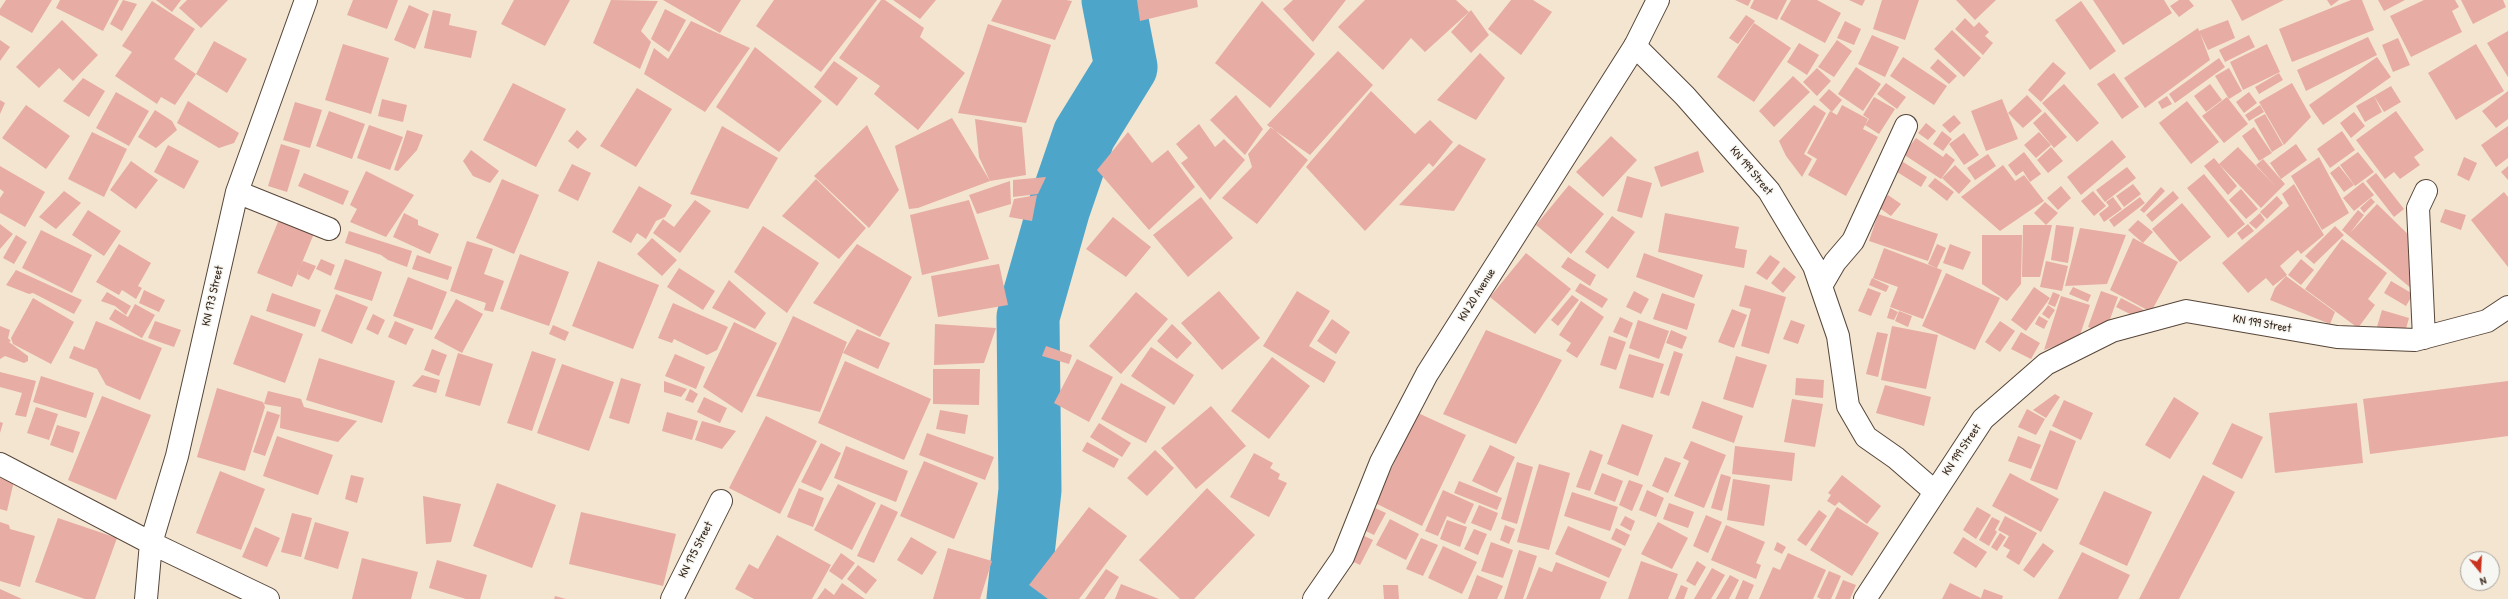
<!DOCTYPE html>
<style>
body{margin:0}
#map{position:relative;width:2508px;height:599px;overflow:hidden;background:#f4e5d1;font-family:"Patrick Hand",sans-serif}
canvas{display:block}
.north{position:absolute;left:2460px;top:551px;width:40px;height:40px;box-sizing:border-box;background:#f6f6f2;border:1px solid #aba49d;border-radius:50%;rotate:162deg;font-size:11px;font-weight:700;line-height:16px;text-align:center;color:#3b2a1e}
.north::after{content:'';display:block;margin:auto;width:14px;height:18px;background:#c8321e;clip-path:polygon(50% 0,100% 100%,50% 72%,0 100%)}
</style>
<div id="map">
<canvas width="2508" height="599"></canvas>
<div class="north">N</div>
</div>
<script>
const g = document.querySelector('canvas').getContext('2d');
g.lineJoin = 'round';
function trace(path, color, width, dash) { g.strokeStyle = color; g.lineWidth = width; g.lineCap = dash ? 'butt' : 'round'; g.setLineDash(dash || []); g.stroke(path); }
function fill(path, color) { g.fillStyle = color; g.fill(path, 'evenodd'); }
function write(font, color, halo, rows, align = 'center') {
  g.font = font + ' "Patrick Hand",sans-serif'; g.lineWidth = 3; g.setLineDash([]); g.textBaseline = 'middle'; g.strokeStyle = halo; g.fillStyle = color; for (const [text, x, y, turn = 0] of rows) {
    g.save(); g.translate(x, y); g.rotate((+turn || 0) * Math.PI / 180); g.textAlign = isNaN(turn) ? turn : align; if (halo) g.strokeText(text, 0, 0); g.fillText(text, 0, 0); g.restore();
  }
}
trace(new Path2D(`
 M 1004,328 L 1028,317`), '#4da6ca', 11);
trace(new Path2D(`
 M 1018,599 L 1030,490 L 1028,317 L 1059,208 L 1084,135 L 1126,67 L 1113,0`), '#4da6ca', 63);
fill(new Path2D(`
 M 6,0 L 52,0 L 32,33 L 0,15 L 0,9 Z
 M 60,0 L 119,0 L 103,31 L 56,8 Z
 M 123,0 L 137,4 L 122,31 L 110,24 Z
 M 156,0 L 181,0 L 172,12 Z
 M 187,0 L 228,0 L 201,28 L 179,8 Z
 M 353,0 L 398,0 L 387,29 L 347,15 Z
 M 514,0 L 570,0 L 545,46 L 501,24 Z
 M 611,0 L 658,1 L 641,31 L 651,42 L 640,69 L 593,43 Z
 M 663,0 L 741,0 L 720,33 Z
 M 774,0 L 877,0 L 821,72 L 756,26 Z
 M 881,0 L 885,0 L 924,28 L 920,37 L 965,73 L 918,130 L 874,94 L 880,86 L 839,58 Z
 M 893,0 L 936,0 L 920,19 Z
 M 1002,0 L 1066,0 L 1072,1 L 1055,40 L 991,21 Z
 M 1137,0 L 1197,0 L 1198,7 L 1140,21 Z
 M 1293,0 L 1346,0 L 1313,42 L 1283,9 Z
 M 1365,0 L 1456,0 L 1469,12 L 1425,52 L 1411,38 L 1383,70 L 1338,27 Z
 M 1511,0 L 1533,0 L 1552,12 L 1521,55 L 1488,29 Z
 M 1735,0 L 1751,0 L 1748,6 Z
 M 1754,0 L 1787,0 L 1777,20 L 1750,8 Z
 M 1791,0 L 1817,0 L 1841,13 L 1825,43 L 1780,19 Z
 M 1849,0 L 1865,0 L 1862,6 Z
 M 1882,0 L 1919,0 L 1905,40 L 1873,29 Z
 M 1956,0 L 1996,0 L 1975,20 Z
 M 2093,0 L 2164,0 L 2172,13 L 2123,45 Z
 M 2179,0 L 2189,0 L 2194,6 L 2179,17 L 2170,6 Z
 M 2231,0 L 2284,0 L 2242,21 Z
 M 2327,0 L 2339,0 L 2331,6 Z
 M 2351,0 L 2362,0 L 2374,30 L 2292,62 L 2279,29 Z
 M 2378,0 L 2405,0 L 2384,11 Z
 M 2424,0 L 2455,0 L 2459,7 L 2452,11 L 2462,32 L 2411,57 L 2390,16 Z
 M 2461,0 L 2503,0 L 2506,7 L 2473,24 Z
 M 152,1 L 195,29 L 174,59 L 196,74 L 175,105 L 161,97 L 157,104 L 115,76 L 132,52 L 122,46 Z
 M 1262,1 L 1315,54 L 1270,108 L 1215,63 Z
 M 2081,1 L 2116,51 L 2090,70 L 2055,20 Z
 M 409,5 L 429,14 L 415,49 L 394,40 Z
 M 665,9 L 686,20 L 669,52 L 651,39 Z
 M 433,10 L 451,14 L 449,25 L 477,31 L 471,58 L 424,48 Z
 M 1471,10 L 1489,35 L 1471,53 L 1451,32 Z
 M 1746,15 L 1755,21 L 1738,44 L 1729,38 Z
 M 1965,18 L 1974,27 L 1979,22 L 1989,32 L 1985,36 L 1993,43 L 1983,55 L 1955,29 Z
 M 62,20 L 98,55 L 73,81 L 59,68 L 39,88 L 16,67 Z
 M 2228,20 L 2235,38 L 2208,50 L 2200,33 L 2210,60 L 2145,108 L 2124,78 L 2198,28 L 2199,31 Z
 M 691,21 L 750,48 L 705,112 L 644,74 L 654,48 L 668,59 Z
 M 1845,21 L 1861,29 L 1854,45 L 1837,38 Z
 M 1754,23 L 1791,48 L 1754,102 L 1717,77 Z
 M 988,24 L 1051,45 L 1026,123 L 958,113 Z
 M 1952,30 L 1981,58 L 1964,77 L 1934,49 Z
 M 2508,31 L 2508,77 L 2487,43 Z
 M 1872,35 L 1899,47 L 1885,77 L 1858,64 Z
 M 2249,35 L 2255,47 L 2225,62 L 2219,50 Z
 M 2368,37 L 2377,55 L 2306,91 L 2297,70 Z
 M 2398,38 L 2410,65 L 2393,72 L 2382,45 Z
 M 0,40 L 10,47 L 0,61 Z
 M 1837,40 L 1852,51 L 1834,77 L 1818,67 Z
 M 214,41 L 247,59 L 227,93 L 196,74 Z
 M 1799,43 L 1819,55 L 1807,75 L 1787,62 Z
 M 343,44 L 389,58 L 371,114 L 325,100 Z
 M 2267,44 L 2280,72 L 2243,90 L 2230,62 Z
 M 2476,44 L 2504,91 L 2456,120 L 2428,73 Z
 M 755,47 L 822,101 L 779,152 L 716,107 Z
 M 1338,51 L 1373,85 L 1310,155 L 1267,125 Z
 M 1480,53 L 1505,78 L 1476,120 L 1437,100 Z
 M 1903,57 L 1947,86 L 1934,105 L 1890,76 Z
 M 2377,57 L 2391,77 L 2323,125 L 2309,105 Z
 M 2219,58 L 2225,67 L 2175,103 L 2169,94 Z
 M 1938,59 L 1957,76 L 1949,84 L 1930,68 Z
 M 834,61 L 858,78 L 837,106 L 814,87 Z
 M 2053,62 L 2066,73 L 2041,102 L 2028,90 Z
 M 1856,67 L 1881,84 L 1863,111 L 1838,94 Z
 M 1817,68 L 1831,81 L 1817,96 L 1803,82 Z
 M 2229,68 L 2242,91 L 2229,99 L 2215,76 Z
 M 2114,73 L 2139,107 L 2122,119 L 2097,84 Z
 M 2279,73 L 2283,80 L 2259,94 L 2255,87 Z
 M 1793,76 L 1810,92 L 1774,127 L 1759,111 Z
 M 83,78 L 105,91 L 89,117 L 63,101 Z
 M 513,83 L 566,109 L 536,167 L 483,140 Z
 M 1886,83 L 1906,97 L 1897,109 L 1877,94 Z
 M 2292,83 L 2311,117 L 2284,145 L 2259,102 Z
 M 2064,84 L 2099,123 L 2077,142 L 2042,103 Z
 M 2210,84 L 2222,100 L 2206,112 L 2194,96 Z
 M 2391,86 L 2401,102 L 2384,112 L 2374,96 Z
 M 637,88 L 672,109 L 636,167 L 600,146 Z
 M 1829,89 L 1842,100 L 1832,112 L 1819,100 Z
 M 1371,91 L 1415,134 L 1430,120 L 1453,142 L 1433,167 L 1429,163 L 1365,231 L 1306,167 Z
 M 2508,91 L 2508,119 L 2496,128 L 2482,111 Z
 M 116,92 L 149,111 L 129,146 L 96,128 Z
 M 2249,92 L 2257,103 L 2244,113 L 2236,102 Z
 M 1236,95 L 1263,129 L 1245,155 L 1210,120 Z
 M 2027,95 L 2042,111 L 2023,128 L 2008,113 Z
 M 2167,96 L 2172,104 L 2162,109 L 2158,102 Z
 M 2374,96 L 2382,112 L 2365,122 L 2356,106 Z
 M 1874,97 L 1895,109 L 1879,134 L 1865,125 L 1869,119 L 1863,115 Z
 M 2227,97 L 2248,124 L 2224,143 L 2202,116 Z
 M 382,99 L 407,105 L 403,122 L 378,116 Z
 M 2002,99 L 2018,139 L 1986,151 L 1971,111 Z
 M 0,100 L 5,103 L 0,114 Z
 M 188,101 L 239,133 L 234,143 L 219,148 L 177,123 Z
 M 2187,101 L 2219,142 L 2191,164 L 2159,123 Z
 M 295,102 L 322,110 L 310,148 L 283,140 Z
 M 26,105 L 70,136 L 46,169 L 2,138 Z
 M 1814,105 L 1826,113 L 1804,154 L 1812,159 L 1802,177 L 1786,156 L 1779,141 Z
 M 1842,105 L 1868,119 L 1863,129 L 1878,137 L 1846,196 L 1808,175 L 1817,159 L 1807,153 L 1830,111 L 1837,115 Z
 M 2260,105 L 2264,112 L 2249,121 L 2245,115 Z
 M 155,110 L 172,121 L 177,130 L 156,148 L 138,137 Z
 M 329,111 L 365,124 L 352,159 L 316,146 Z
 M 2396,111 L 2424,150 L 2414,157 L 2420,165 L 2400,179 L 2394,172 L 2385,179 L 2356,140 Z
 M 2045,112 L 2067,137 L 2054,148 L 2033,123 Z
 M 2354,112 L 2365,126 L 2351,138 L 2340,123 Z
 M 2265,114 L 2283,145 L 2272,152 L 2254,120 Z
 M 1954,115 L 1961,123 L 1950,133 L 1942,125 Z
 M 952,118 L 990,181 L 918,208 L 909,209 L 895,146 Z
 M 975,119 L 1022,127 L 1026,175 L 990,181 L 979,157 Z
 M 1926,123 L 1936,131 L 1928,140 L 1918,133 Z
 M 1199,124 L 1215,147 L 1224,139 L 1245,160 L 1210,200 L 1181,163 L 1188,158 L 1176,144 Z
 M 369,125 L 403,137 L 390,170 L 357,158 Z
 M 867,125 L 899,190 L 869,228 L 814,176 Z
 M 722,126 L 778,158 L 748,209 L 690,194 Z
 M 2508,126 L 2508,158 L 2496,167 L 2481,145 Z
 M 1271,127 L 1308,160 L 1257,224 L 1222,198 L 1252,167 L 1248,154 Z
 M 2254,127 L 2272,153 L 2259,161 L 2242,136 Z
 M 407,130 L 423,135 L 417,150 L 398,171 L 394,170 Z
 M 577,130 L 587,139 L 578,149 L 568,141 Z
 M 1942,131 L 1952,139 L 1943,151 L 1933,144 Z
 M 2342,131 L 2355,150 L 2330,168 L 2317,149 Z
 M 92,132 L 127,149 L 104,197 L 68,179 Z
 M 1128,132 L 1152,163 L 1168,150 L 1195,187 L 1149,230 L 1097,170 Z
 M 2039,132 L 2051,145 L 2036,158 L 2024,145 Z
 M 1964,133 L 1979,155 L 1964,165 L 1949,144 Z
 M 1611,136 L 1637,160 L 1603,197 L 1576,172 Z
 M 1916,138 L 1943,157 L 1946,153 L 1955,160 L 1941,179 L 1903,154 Z
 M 2112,140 L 2126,157 L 2081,195 L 2067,177 Z
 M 281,144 L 300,150 L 287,192 L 268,186 Z
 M 1459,144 L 1486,159 L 1454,211 L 1399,205 Z
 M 2296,144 L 2307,160 L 2281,179 L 2270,163 Z
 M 168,145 L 199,161 L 184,189 L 154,172 Z
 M 2051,147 L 2063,161 L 2048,173 L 2037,160 Z
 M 2238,147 L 2277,188 L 2256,165 L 2263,159 L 2285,184 L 2261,208 L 2219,164 Z
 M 471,150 L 499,171 L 490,183 L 473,176 L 463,161 Z
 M 1698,151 L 1704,172 L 1661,187 L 1654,167 Z
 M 2024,152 L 2041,174 L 2030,182 L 2023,171 L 2016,176 L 2008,165 Z
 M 2358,152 L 2374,172 L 2355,186 L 2340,165 Z
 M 1988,154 L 1996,166 L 1975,180 L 1967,168 Z
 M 2319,157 L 2349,213 L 2322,230 L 2291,176 Z
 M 2464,157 L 2477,163 L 2469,181 L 2457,175 Z
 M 2214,158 L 2237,186 L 2228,195 L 2204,166 Z
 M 1900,160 L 1927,177 L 1921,187 L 1894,170 Z
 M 131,161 L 158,180 L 136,209 L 110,190 Z
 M 572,164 L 591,173 L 578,201 L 558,191 Z
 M 1955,165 L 1971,181 L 1959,194 L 1942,178 Z
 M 2003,165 L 2015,181 L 2024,175 L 2044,201 L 2000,231 L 1961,197 Z
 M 0,166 L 45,192 L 25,227 L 0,213 L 0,198 L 4,192 L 0,189 Z
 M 2339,166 L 2354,185 L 2344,192 L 2330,173 Z
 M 2508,166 L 2508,180 L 2501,172 Z
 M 2127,167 L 2136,178 L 2105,202 L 2096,190 Z
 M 366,171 L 414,195 L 386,237 L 350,222 L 357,209 L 350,205 Z
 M 304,173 L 349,191 L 343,205 L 298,186 Z
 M 2376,173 L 2404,209 L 2394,217 L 2366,181 Z
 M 2204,174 L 2245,224 L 2228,238 L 2187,188 Z
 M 1627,176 L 1652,183 L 1642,218 L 1617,211 Z
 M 1046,177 L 1038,194 L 1013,197 L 1013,180 Z
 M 1935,178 L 1954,192 L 1947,201 L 1928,186 Z
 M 502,179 L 539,195 L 514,254 L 476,238 Z
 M 816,179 L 866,228 L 839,259 L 782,216 Z
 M 1010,181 L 1011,204 L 977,214 L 969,195 Z
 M 2363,182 L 2374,195 L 2354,211 L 2343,198 Z
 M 2133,184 L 2141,194 L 2124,207 L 2116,196 Z
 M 2294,184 L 2324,235 L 2301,254 L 2298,250 L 2280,266 L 2287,275 L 2273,286 L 2266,278 L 2248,293 L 2222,263 L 2289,206 L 2282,194 Z
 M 1569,185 L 1604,214 L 1571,254 L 1536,225 Z
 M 639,186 L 672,205 L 665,217 L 656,221 L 646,239 L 637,233 L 631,243 L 612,232 Z
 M 2061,186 L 2071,198 L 2058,210 L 2047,198 Z
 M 2161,187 L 2165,191 L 2144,213 L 2140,210 Z
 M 2241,189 L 2258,209 L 2246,219 L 2229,200 Z
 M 64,191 L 81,203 L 56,229 L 39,217 Z
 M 2093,191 L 2106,206 L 2094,216 L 2081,201 Z
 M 2173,191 L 2179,198 L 2152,222 L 2146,215 Z
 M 2504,192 L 2508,197 L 2508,267 L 2471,220 Z
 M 1037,195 L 1032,221 L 1009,217 L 1014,199 Z
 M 1888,195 L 1901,204 L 1891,216 L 1878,207 Z
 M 2277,196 L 2283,203 L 2267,219 L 2260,212 Z
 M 1201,197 L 1233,238 L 1188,277 L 1153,235 Z
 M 2113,197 L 2122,209 L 2104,222 L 2099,214 L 2109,206 L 2106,202 Z
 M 2140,197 L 2145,203 L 2114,227 L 2109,220 Z
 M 2371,198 L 2375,202 L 2364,213 L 2360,208 Z
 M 695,200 L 711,211 L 680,253 L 653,233 L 663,219 L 674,227 Z
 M 969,200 L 989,259 L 922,275 L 910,215 Z
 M 2045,202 L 2058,213 L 2046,225 L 2034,213 Z
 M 2182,203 L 2211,237 L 2180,262 L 2152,229 Z
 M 2377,204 L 2417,243 L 2419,295 L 2342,230 L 2358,210 L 2364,215 L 2350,233 Z
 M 2445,209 L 2466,215 L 2461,230 L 2440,222 Z
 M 88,210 L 121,231 L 104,256 L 72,235 Z
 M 404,213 L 418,220 L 418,225 L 439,234 L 430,254 L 393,237 Z
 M 1665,213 L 1739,227 L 1735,248 L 1747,250 L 1744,268 L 1658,252 Z
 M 2260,213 L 2265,220 L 2256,229 L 2249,223 Z
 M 1878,214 L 1938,234 L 1928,261 L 1869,241 Z
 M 1612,216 L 1635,232 L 1608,269 L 1585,252 Z
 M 280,217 L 315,231 L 292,287 L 257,273 Z
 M 1113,217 L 1151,247 L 1126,277 L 1086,249 Z
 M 2138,220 L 2153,232 L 2143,243 L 2128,230 Z
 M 0,224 L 13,234 L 0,249 Z
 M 2248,224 L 2254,231 L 2242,240 L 2237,233 Z
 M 2023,225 L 2052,225 L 2040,277 L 2022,277 Z
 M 2056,225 L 2074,227 L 2068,263 L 2051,260 Z
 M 763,226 L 819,263 L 787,313 L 734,272 Z
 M 2335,226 L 2344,235 L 2314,264 L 2305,256 Z
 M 2080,228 L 2126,235 L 2107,284 L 2065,286 Z
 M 41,230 L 92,255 L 72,293 L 22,268 Z
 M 349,231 L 412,251 L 407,267 L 388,260 L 381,255 L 345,243 Z
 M 16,235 L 27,242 L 14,264 L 3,258 Z
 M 1982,235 L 2022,235 L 2021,284 L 2007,301 L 1982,284 Z
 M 652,238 L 677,260 L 662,276 L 637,254 Z
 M 2133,238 L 2178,262 L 2151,312 L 2110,290 Z
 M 2342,239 L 2387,273 L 2368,299 L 2375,305 L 2358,328 L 2305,289 Z
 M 467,241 L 493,249 L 484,274 L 504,281 L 493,312 L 484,310 L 486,303 L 450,291 Z
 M 119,244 L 151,263 L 138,286 L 142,288 L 136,299 L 122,290 L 119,295 L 96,282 Z
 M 857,244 L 912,277 L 880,337 L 813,303 Z
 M 1937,244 L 1946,248 L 1937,268 L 1928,264 Z
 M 1950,244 L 1971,252 L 1963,270 L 1943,263 Z
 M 1884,248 L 1942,270 L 1923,319 L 1890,307 L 1898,287 L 1873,278 Z
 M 1526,253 L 1571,289 L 1535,334 L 1490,297 Z
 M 1644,253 L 1703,275 L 1694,298 L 1636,277 Z
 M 520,254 L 569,272 L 549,326 L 500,309 Z
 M 417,255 L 452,267 L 448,280 L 412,269 Z
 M 1770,255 L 1780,262 L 1767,280 L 1756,273 Z
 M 1568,257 L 1596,275 L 1590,286 L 1561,267 Z
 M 321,259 L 335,265 L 331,276 L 316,269 Z
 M 345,259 L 382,272 L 372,301 L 334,289 Z
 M 2301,259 L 2314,270 L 2301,285 L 2288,275 Z
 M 303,261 L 316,266 L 309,280 L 297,274 Z
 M 598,261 L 659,285 L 633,349 L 572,326 Z
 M 2046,261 L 2068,266 L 2062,291 L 2040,287 Z
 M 999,264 L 1008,305 L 938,317 L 931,276 Z
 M 1784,267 L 1796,277 L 1783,293 L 1771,283 Z
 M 679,268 L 715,291 L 703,310 L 667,287 Z
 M 16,270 L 82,300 L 74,314 L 33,293 L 29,294 L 6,285 Z
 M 1946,273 L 2000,298 L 1975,350 L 1922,326 Z
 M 2286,276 L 2335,312 L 2330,324 L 2270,300 L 2275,288 Z
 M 408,277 L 447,292 L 432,330 L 393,316 Z
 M 1872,278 L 1889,286 L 1886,292 L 1869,285 Z
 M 729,280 L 766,313 L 755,329 L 712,308 Z
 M 2391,281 L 2413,294 L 2406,306 L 2384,293 Z
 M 1580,283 L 1608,299 L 1602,308 L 1575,291 Z
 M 1745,285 L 1786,297 L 1769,354 L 1741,346 L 1751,309 L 1739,306 Z
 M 2034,287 L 2050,298 L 2026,331 L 2011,320 Z
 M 2073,287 L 2091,295 L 2088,302 L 2069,294 Z
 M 1868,288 L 1881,293 L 1871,316 L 1858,311 Z
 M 144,290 L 165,300 L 159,312 L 139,303 Z
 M 1219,291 L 1260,338 L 1222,370 L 1181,323 Z
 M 1297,291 L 1330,311 L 1309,346 L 1336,362 L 1324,383 L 1263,346 Z
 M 1634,291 L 1649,299 L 1641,314 L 1626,307 Z
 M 2101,291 L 2118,297 L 2105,333 L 2088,327 Z
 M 107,292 L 131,306 L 126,315 L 115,306 L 101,301 Z
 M 1136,292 L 1168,319 L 1121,374 L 1089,346 Z
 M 2053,292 L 2060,295 L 2055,307 L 2048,304 Z
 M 272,293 L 321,310 L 315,327 L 266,311 Z
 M 1662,293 L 1695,304 L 1687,330 L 1653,319 Z
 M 336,294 L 368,307 L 352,344 L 321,331 Z
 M 1572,295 L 1579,300 L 1558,326 L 1551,320 Z
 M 2061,296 L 2090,305 L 2079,338 L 2044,350 Z
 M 33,298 L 74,322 L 51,364 L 13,344 L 11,338 Z
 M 2121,298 L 2144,310 L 2140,319 L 2116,307 Z
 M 456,299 L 483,314 L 462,353 L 434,338 Z
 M 1581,301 L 1604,317 L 1577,358 L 1566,351 L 1571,343 L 1559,335 Z
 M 673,303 L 728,327 L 717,350 L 707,355 L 674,339 L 672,343 L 658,338 Z
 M 135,304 L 155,315 L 142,338 L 109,319 L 115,309 L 128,317 Z
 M 2048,305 L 2055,310 L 2049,319 L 2042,314 Z
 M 1890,308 L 1898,312 L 1894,320 L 1887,318 Z
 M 1732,309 L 1747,315 L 1734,348 L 1718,342 Z
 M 2382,310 L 2409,318 L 2403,339 L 2376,330 Z
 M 1899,311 L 1912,316 L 1908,327 L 1895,321 Z
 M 373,314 L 385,320 L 378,335 L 366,329 Z
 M 251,315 L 303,334 L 285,383 L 233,364 Z
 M 793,316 L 847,342 L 820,412 L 756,396 Z
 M 2039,316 L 2048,321 L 2044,329 L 2035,324 Z
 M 1620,317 L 1633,323 L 1627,338 L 1613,332 Z
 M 1332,319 L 1350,332 L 1336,354 L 1317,341 Z
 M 1638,320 L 1669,331 L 1659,359 L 1629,348 Z
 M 1791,320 L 1805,325 L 1798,344 L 1783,339 Z
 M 96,321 L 162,348 L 140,400 L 106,385 L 97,369 L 69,358 L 74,346 L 84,350 Z
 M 155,321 L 181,330 L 174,347 L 148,338 Z
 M 395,321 L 414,329 L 406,345 L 388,337 Z
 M 2000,321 L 2015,331 L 2000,352 L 1985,342 Z
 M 734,322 L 777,343 L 742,413 L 703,387 Z
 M 935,324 L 996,328 L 984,363 L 934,365 Z
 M 1172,324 L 1192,343 L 1177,359 L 1157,341 Z
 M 553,325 L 569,332 L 565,341 L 549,334 Z
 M 0,326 L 10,330 L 8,338 L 11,341 L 9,342 L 28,356 L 28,361 L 24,363 L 5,356 L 0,359 Z
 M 1892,326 L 1938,335 L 1926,389 L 1881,380 Z
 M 857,329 L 890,343 L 878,369 L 843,353 Z
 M 1486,330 L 1562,360 L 1516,444 L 1443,414 Z
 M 1671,330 L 1687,337 L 1682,349 L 1666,343 Z
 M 1877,332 L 1888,334 L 1878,377 L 1866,374 Z
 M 2021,332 L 2040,343 L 2031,359 L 2011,349 Z
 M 1609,336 L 1626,342 L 1616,370 L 1600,365 Z
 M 1046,346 L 1072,355 L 1069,364 L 1042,356 Z
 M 1151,347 L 1194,375 L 1174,405 L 1131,376 Z
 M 432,349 L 447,355 L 439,376 L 424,370 Z
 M 532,351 L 556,359 L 532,431 L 507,423 Z
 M 1674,351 L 1683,354 L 1669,396 L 1660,393 Z
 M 458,353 L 493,364 L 480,406 L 445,396 Z
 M 675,354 L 705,367 L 696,389 L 665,376 Z
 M 1629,354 L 1664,364 L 1653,398 L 1619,388 Z
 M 1736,356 L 1767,365 L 1753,408 L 1723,399 Z
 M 1272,357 L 1310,386 L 1269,439 L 1231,411 Z
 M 319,358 L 395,381 L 382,423 L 306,400 Z
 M 1077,359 L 1113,377 L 1089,422 L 1054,403 Z
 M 845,361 L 931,399 L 904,460 L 818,423 Z
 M 562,364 L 614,382 L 589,451 L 537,433 Z
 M 933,369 L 980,369 L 979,405 L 933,404 Z
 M 0,372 L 36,381 L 26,417 L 15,415 L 22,393 L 0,387 Z
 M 422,375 L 440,380 L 436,393 L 412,386 Z
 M 41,376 L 94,393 L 86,418 L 33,402 Z
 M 621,378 L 641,384 L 629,424 L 609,418 Z
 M 1796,378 L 1824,380 L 1823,398 L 1795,395 Z
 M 664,381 L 687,389 L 681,397 L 664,392 Z
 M 2508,381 L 2508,436 L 2370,454 L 2363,399 Z
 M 1121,383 L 1166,407 L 1146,443 L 1101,419 Z
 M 1885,385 L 1931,397 L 1924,426 L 1876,413 Z
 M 217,388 L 263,402 L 265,407 L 245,471 L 197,457 Z
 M 690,389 L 698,394 L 693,403 L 685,400 Z
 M 268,391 L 301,399 L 304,407 L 357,421 L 338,442 L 280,428 L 281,407 L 264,404 Z
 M 2055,394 L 2060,397 L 2046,418 L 2033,410 Z
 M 102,396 L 151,415 L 116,500 L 68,480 Z
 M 704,397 L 727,408 L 720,423 L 697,412 Z
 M 2174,397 L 2199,413 L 2170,459 L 2145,445 Z
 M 1792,399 L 1823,404 L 1815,447 L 1784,442 Z
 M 2064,400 L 2093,413 L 2081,440 L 2052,426 Z
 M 1702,401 L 1743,416 L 1734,443 L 1692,428 Z
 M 2357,403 L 2363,463 L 2275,473 L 2269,413 Z
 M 1211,406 L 1246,446 L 1196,489 L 1161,448 Z
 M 36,407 L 58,414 L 49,440 L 27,433 Z
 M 2027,409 L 2045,419 L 2036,435 L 2018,427 Z
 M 940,410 L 968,415 L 965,434 L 936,429 Z
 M 267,411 L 280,415 L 265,456 L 253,452 Z
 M 667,412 L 698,421 L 692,440 L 662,431 Z
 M 1418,413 L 1466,435 L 1422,526 L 1375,503 Z
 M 766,416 L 817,441 L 780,514 L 729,488 Z
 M 702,421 L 736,431 L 722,449 L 695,440 Z
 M 0,422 L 3,423 L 0,433 Z
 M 1099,423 L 1131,443 L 1122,457 L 1090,437 Z
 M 2232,423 L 2263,437 L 2242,479 L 2212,464 Z
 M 1622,424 L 1653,435 L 1638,476 L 1607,464 Z
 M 57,425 L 80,432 L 73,453 L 50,445 Z
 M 2050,430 L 2076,441 L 2057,490 L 2030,480 Z
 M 927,433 L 994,457 L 985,480 L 919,455 Z
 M 277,436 L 333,455 L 318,495 L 263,476 Z
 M 2018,436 L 2041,445 L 2031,469 L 2008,461 Z
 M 1691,441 L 1726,455 L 1704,508 L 1674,496 L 1689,461 L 1683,458 Z
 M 1087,442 L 1119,459 L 1114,468 L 1082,451 Z
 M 821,443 L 841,453 L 821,491 L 801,482 Z
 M 1490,445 L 1515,457 L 1497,493 L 1472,481 Z
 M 846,446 L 908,471 L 896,502 L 834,478 Z
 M 1735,446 L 1795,453 L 1792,481 L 1732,474 Z
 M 1155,450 L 1174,468 L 1147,496 L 1127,478 Z
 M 1590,450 L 1603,455 L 1590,491 L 1576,487 Z
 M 1254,453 L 1273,463 L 1270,468 L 1280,474 L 1278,479 L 1287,483 L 1269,517 L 1230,497 Z
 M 1665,457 L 1681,463 L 1668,493 L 1652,486 Z
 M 924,461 L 978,483 L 954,539 L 900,516 Z
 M 1517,462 L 1533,467 L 1517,524 L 1501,519 Z
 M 1539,464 L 1570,473 L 1549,550 L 1517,542 Z
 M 220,471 L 265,489 L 241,550 L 196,533 Z
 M 1602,473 L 1623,481 L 1615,502 L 1594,494 Z
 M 2010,473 L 2059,499 L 2041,532 L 1992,506 Z
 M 1721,474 L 1731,477 L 1722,511 L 1711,508 Z
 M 351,475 L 364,478 L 357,503 L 345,499 Z
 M 1842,475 L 1881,506 L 1867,524 L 1839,502 L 1835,506 L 1827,501 L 1831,495 L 1828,493 Z
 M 2203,475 L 2235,492 L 2179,599 L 2139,599 Z
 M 0,478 L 14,481 L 7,511 L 0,509 Z
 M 1733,479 L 1770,485 L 1764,526 L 1727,520 Z
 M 1629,480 L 1643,485 L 1632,511 L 1619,505 Z
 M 1459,481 L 1502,498 L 1497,510 L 1454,493 Z
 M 497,483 L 556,505 L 532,568 L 473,546 Z
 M 838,484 L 876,503 L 852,550 L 814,530 Z
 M 799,488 L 824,498 L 813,527 L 787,517 Z
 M 1207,488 L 1255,535 L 1194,599 L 1180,599 L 1139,560 Z
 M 1443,490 L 1474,504 L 1465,524 L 1447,516 L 1438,536 L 1425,531 Z
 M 1647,490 L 1664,498 L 1656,517 L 1639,510 Z
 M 2104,491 L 2152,512 L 2127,566 L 2079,544 Z
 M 1572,492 L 1618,507 L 1610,531 L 1564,516 Z
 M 423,496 L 461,504 L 451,542 L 426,544 Z
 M 1669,503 L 1694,512 L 1688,528 L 1663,519 Z
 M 881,504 L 898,512 L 874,563 L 857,556 Z
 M 1479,505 L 1498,513 L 1491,531 L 1471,523 Z
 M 1089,507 L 1127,536 L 1079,599 L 1048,599 L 1029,585 Z
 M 1373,507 L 1386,513 L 1374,535 L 1362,529 Z
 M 1837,507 L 1879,533 L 1852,576 L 1810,550 Z
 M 1977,507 L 1991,515 L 1976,539 L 1963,530 Z
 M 1819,510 L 1827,516 L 1806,546 L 1797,540 Z
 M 581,512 L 676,534 L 663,586 L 569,564 Z
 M 292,513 L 312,518 L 301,557 L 281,552 Z
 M 1706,515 L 1722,522 L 1708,553 L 1693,546 Z
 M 1625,516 L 1635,521 L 1631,531 L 1620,525 Z
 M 2005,516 L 2037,533 L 2019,565 L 2006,557 L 2010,550 L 2003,546 L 2009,536 L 1998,530 Z
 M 1992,517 L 2000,521 L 1995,530 L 1997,532 L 1989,546 L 1979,540 Z
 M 58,518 L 117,538 L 95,599 L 85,599 L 35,582 Z
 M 1390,519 L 1419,534 L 1406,560 L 1376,545 Z
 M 1447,520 L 1467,527 L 1460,547 L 1440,539 Z
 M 0,522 L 9,525 L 10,529 L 35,536 L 20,587 L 0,581 Z
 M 315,522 L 349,532 L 338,569 L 304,559 Z
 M 1658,522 L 1688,538 L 1672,569 L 1641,554 Z
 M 1505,525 L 1515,529 L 1509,544 L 1500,540 Z
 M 1726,525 L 1765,542 L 1756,563 L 1761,565 L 1756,579 L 1711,560 Z
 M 1568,526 L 1622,549 L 1609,578 L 1555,554 Z
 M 255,527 L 280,538 L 267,567 L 242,557 Z
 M 1616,528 L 1630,535 L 1625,546 L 1611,539 Z
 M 1474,529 L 1487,534 L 1478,555 L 1464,549 Z
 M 2000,533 L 2006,537 L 1997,551 L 1991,547 Z
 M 1360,534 L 1373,540 L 1360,565 L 1348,559 Z
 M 777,535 L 831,565 L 812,599 L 754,599 L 735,589 L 749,564 L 758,569 Z
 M 911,537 L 937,552 L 922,575 L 897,560 Z
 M 1963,537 L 1987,552 L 1976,568 L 1953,553 Z
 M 1421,538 L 1438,545 L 1423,576 L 1406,569 Z
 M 1491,542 L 1513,550 L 1503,578 L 1481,571 Z
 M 1777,542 L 1786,547 L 1782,554 L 1774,550 Z
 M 2043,543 L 2054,551 L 2034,578 L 2023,570 Z
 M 1443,546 L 1477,562 L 1462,594 L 1428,578 Z
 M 948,548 L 992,561 L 980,599 L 933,599 Z
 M 1519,550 L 1537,556 L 1523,599 L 1504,599 Z
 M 2082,552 L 2130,575 L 2118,599 L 2058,599 Z
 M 841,553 L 855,563 L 842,580 L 829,571 Z
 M 1788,553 L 1826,570 L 1813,599 L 1759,599 L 1773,567 L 1780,570 Z
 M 362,558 L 418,572 L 411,599 L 352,599 Z
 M 437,560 L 487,575 L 480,599 L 466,599 L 429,588 Z
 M 1641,561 L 1678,574 L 1668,599 L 1628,599 Z
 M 1697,561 L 1706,567 L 1695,586 L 1686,581 Z
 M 1556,562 L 1607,582 L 1600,599 L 1526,599 L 1539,567 L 1552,572 Z
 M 858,565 L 877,580 L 866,594 L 847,579 Z
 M 1712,568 L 1725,575 L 1711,599 L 1694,599 Z
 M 1106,569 L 1119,577 L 1104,599 L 1085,599 Z
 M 1829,571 L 1841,576 L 1831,599 L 1821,599 L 1817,597 Z
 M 1477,575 L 1503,586 L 1497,599 L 1468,599 Z
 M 1730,575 L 1739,580 L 1729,599 L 1716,599 Z
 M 1743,580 L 1754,585 L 1748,599 L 1735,599 Z
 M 1843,580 L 1856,585 L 1850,599 L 1835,599 Z
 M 842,583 L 865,599 L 817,599 L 825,588 L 834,595 Z
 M 1950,583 L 1981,598 L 1984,589 L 2003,596 L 2002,599 L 1942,599 Z
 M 1121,584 L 1159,599 L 1115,599 Z
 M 1383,585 L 1398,585 L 1399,599 L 1384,599 Z
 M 1681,585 L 1688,588 L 1684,599 L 1675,599 Z
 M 0,589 L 22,599 L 0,599 Z
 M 555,596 L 566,599 L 554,599 Z`), '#e7aca3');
const minor = new Path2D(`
 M 1635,46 L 1685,96 L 1769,191 L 1814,266 L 1838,336 L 1848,406 L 1866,437 L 1896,458 L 1934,491
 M 237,192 L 329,229
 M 1821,286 L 1835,262 L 1853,241 L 1906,126
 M 2424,338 L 2418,208 L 2426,191
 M 0,464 L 151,543 L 268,599
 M 146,599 L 151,543 L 177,456 L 237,192 L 306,0
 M 672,599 L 721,501
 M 1865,599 L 1983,419 L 2046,364 L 2112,331 L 2186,311 L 2337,337 L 2415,340 L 2487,321 L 2508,307`);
const major = new Path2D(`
 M 1314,599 L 1343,557 L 1381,462 L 1427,374 L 1635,46 L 1658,0`);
trace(minor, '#574639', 24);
trace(major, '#574639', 24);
trace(minor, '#fff', 22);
trace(major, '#fff', 22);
write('12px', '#3b2a1e', '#f6f6f2', [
 ["KN 199 Street",1751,171,50],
 ["KN 20 Avenue",1477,295,-58],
 ["KN 173 Street",213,296,-77],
 ["KN 199 Street",2262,324,10],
 ["KN 199 Street",1962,450,-56],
 ["KN 175 Street",696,550,-63]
]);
</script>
